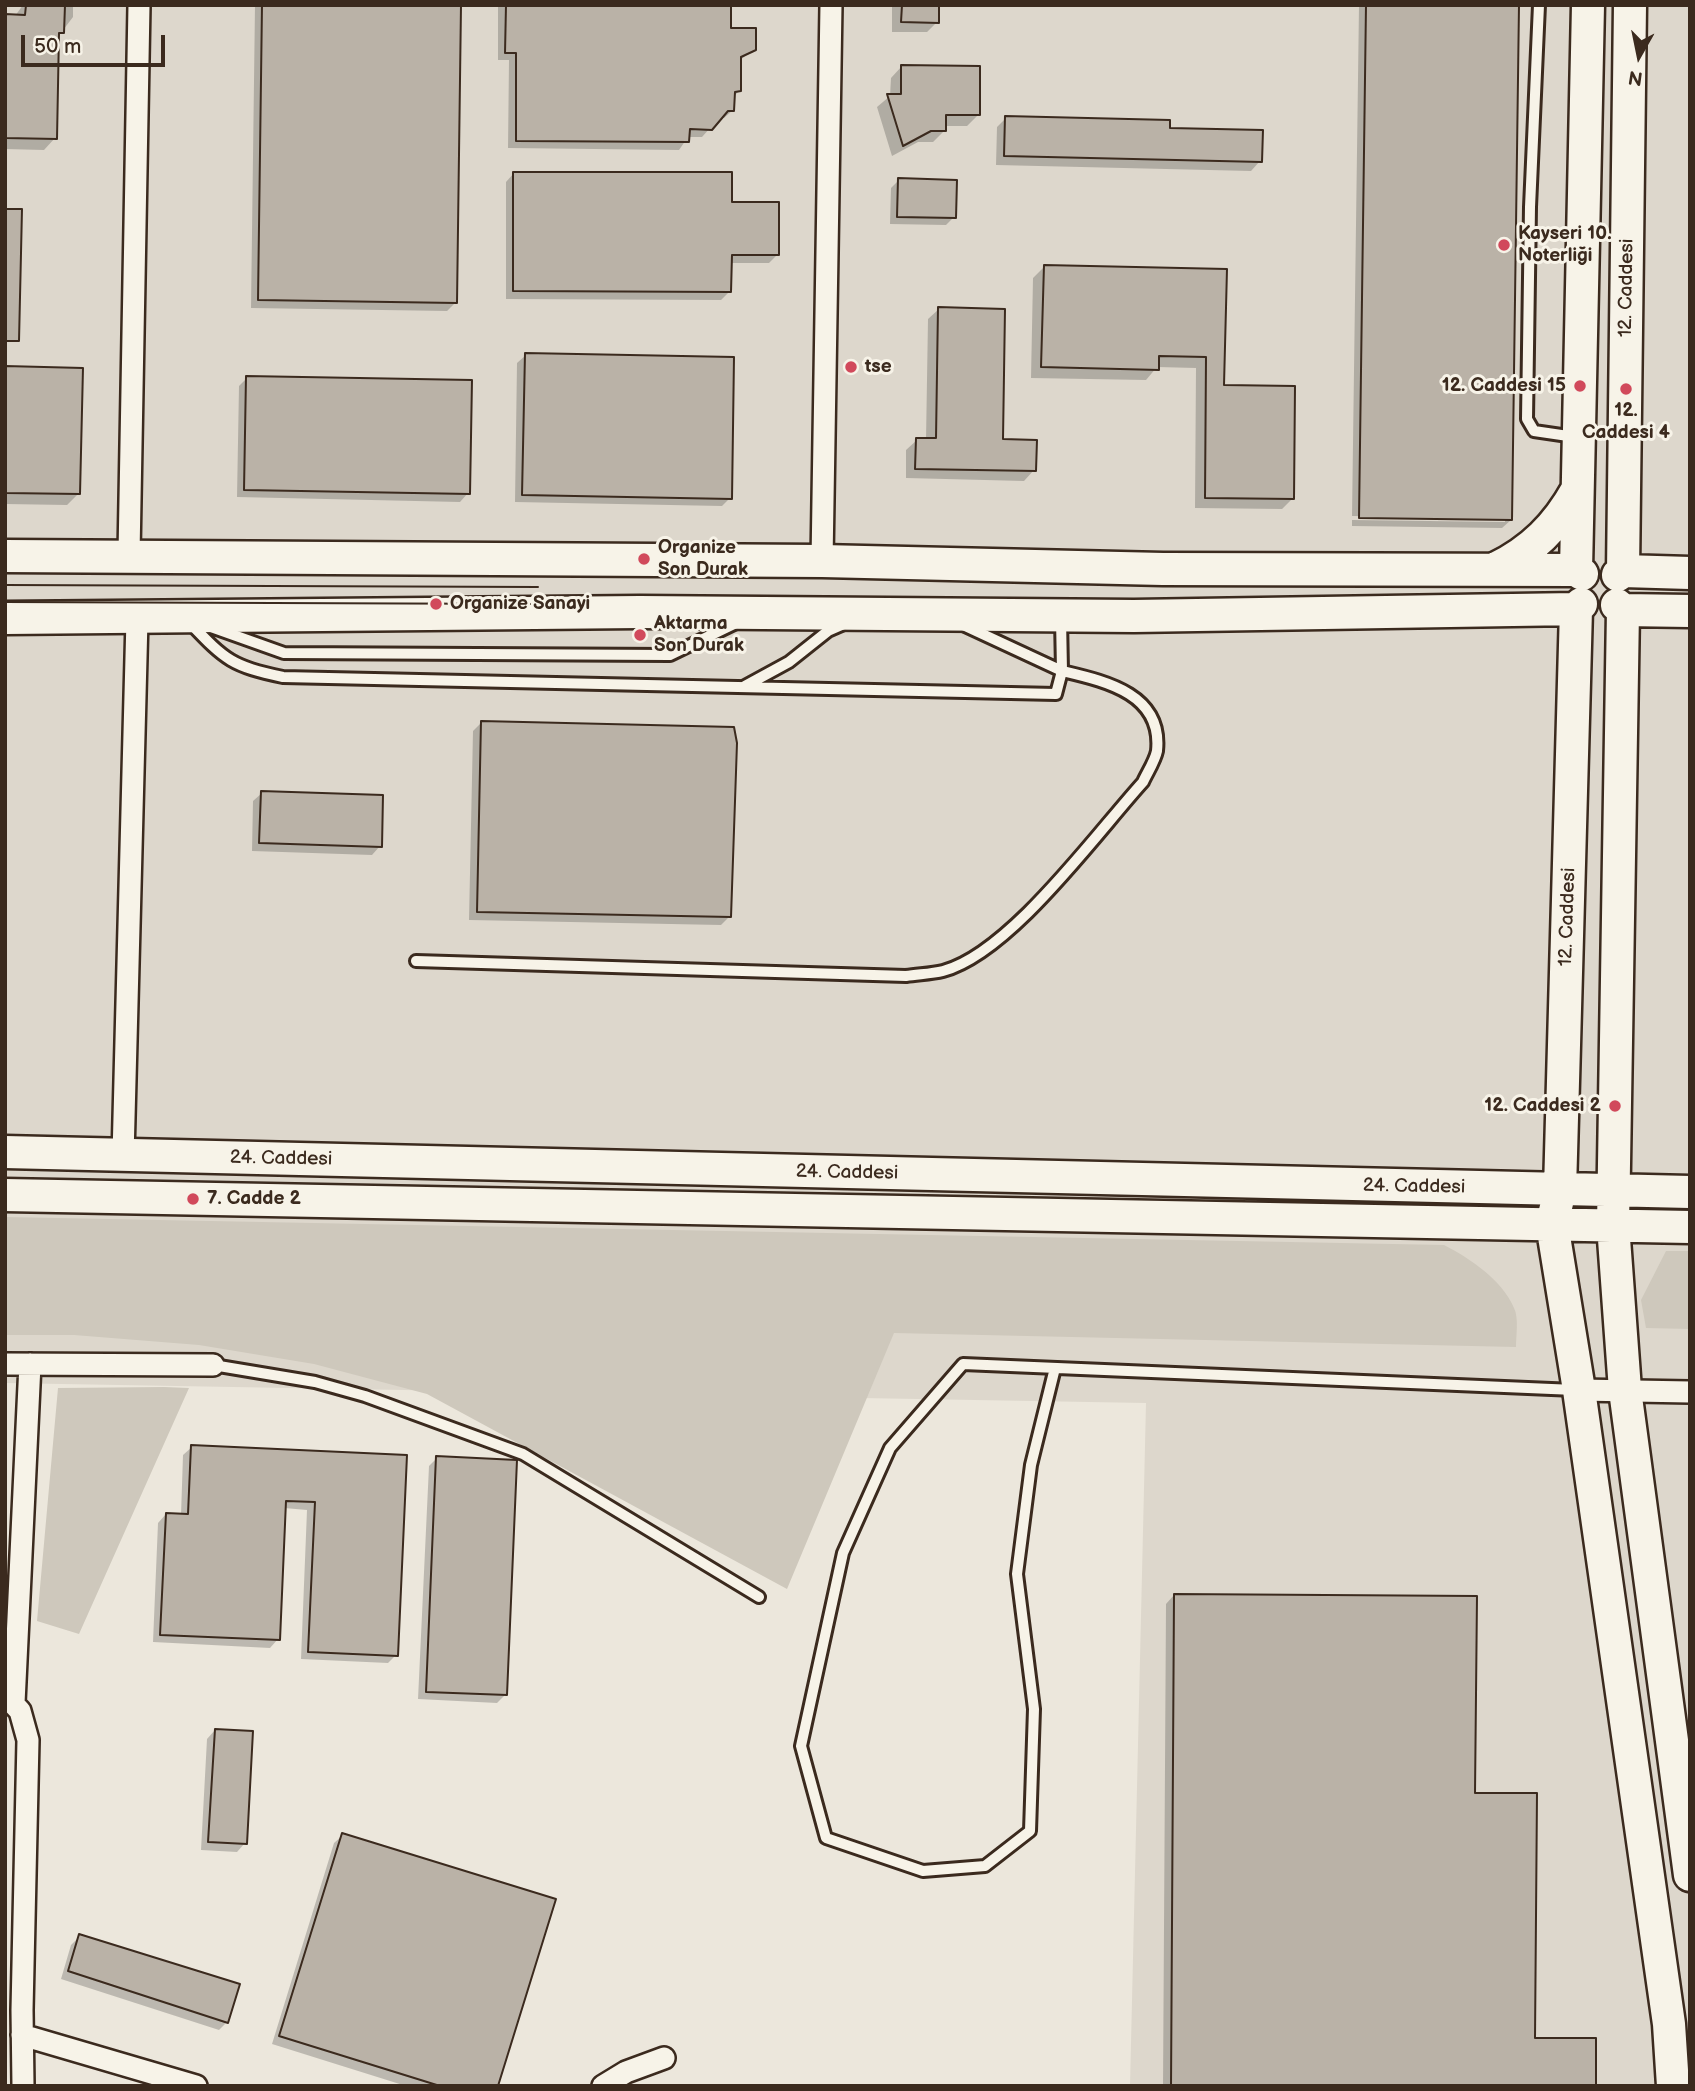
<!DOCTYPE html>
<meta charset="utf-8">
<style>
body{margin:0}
#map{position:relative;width:1695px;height:2091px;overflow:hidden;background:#ece7dc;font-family:"Balsamiq Sans",sans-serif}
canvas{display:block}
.frame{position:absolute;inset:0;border:7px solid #3b2a1e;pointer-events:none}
.north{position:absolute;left:1604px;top:21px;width:70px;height:70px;-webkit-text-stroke:5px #f7f3e8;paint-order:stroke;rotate:189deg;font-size:19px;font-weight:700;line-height:28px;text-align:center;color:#3b2a1e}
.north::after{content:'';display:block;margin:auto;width:24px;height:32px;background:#3b2a1e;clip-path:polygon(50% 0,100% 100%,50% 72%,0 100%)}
.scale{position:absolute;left:21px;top:35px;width:144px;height:32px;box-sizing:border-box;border:4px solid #3b2a1e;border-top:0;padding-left:9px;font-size:21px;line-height:24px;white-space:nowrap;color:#3b2a1e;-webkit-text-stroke:5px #f7f3e8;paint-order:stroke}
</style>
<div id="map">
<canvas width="1695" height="2091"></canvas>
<div class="frame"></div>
<div class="north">N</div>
<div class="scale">50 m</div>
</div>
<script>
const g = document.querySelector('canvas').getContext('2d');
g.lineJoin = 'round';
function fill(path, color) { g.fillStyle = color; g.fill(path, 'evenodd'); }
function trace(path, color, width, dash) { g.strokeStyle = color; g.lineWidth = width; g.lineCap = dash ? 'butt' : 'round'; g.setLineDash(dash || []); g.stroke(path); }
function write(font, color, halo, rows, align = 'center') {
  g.font = font + ' "Balsamiq Sans",sans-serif'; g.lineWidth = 6; g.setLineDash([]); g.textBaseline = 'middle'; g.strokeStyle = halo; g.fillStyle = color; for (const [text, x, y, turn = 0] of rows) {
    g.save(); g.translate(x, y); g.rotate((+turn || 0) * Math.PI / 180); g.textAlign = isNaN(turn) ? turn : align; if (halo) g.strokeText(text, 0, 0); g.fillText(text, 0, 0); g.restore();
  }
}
fill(new Path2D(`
 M 5,5 L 1690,5 L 1690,2086 L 1130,2086 L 1146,1403 L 5,1383 Z`), '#ddd7cc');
fill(new Path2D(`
 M 5,1217 L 1444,1245 C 1471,1259 1502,1280 1514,1308 C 1519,1318 1516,1336 1516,1347 L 894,1333 L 787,1589 L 427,1394 L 314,1364 L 199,1345 L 74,1335 L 5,1335 Z
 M 1666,1251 L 1690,1251 L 1690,1329 L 1646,1328 L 1641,1300 Z
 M 164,1387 L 189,1388 L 79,1634 L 37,1621 L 58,1388 Z`), '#cec8bc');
fill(new Path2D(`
 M 23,5 L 73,5 L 73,17 L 57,38 L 55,138 L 44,150 L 5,149 L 5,16 L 15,16 Z
 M 255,5 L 460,5 L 456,302 L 447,311 L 251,308 Z
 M 498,5 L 730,5 L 730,29 L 754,49 L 739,61 L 739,91 L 733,97 L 733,110 L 724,118 L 719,118 L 702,137 L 688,137 L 679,150 L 508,148 L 509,60 L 498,60 Z
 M 892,5 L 938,5 L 937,22 L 927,32 L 892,32 Z
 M 1359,5 L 1518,5 L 1511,520 L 1502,528 L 1352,526 L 1352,520 L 1505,522 L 1505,518 L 1352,516 Z
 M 902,66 L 978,115 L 967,126 L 944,126 L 944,131 L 933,142 L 918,142 L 892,156 L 877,107 L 890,96 L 891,78 Z
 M 1006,118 L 1260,161 L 1251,171 L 996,165 L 997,127 Z
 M 514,173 L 730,203 L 777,255 L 769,263 L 730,263 L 730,291 L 721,300 L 506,299 L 506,182 Z
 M 899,180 L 954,217 L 946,225 L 890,224 L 891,188 Z
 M 1044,267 L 1225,271 L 1222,386 L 1292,499 L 1282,509 L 1195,508 L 1196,368 L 1157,367 L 1146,380 L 1031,378 L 1033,278 Z
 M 939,309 L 1001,441 L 1034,470 L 1024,481 L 906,478 L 906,450 L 917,440 L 926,440 L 928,319 Z
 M 526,355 L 730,498 L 722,506 L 515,502 L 517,363 Z
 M 5,368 L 79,493 L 67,505 L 5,504 Z
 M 247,378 L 468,493 L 460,502 L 237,497 L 239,386 Z
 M 481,723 L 729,917 L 721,925 L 469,920 L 473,731 Z
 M 262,793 L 380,846 L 372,855 L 252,851 L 253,801 Z
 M 192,1447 L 405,1456 L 396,1655 L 388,1663 L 301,1659 L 307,1510 L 284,1508 L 278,1639 L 270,1648 L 153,1642 L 158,1523 L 166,1514 L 181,1515 L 183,1455 Z
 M 437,1458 L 505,1695 L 497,1703 L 418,1699 L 429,1466 Z
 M 1174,1595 L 1474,1794 L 1534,2040 L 1594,2086 L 1163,2086 L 1166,1604 Z
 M 215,1730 L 245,1843 L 237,1852 L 201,1850 L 207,1739 Z
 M 343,1835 L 496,2086 L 406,2086 L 272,2044 L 334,1843 Z
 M 80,1936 L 227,2022 L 219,2030 L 61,1979 L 71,1945 Z`), '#0003');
const building = new Path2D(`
 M 26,5 L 65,5 L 64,33 L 59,33 L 57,139 L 5,138 L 5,14 L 25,15 Z
 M 262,5 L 461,5 L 457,303 L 258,300 Z
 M 506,5 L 731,5 L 731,28 L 756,28 L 756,50 L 741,57 L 741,91 L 735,92 L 734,111 L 728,111 L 712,130 L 690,129 L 689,142 L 516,141 L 516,53 L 505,53 Z
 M 902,5 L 939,5 L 939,23 L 901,22 Z
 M 1366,5 L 1519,5 L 1512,520 L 1359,518 Z
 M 901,65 L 980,66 L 980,115 L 946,115 L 946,131 L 931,131 L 903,146 L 887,94 L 901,94 Z
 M 1005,116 L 1170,120 L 1170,128 L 1263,130 L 1262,162 L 1004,156 Z
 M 513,172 L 732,172 L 732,202 L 779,202 L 779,255 L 732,255 L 731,292 L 513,291 Z
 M 898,178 L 957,180 L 956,218 L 897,217 Z
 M 5,209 L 22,209 L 19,341 L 5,341 Z
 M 1044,265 L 1227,269 L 1224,385 L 1295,386 L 1294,499 L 1205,498 L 1206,357 L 1159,356 L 1159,370 L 1041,367 Z
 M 938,307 L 1005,309 L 1003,439 L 1037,440 L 1036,471 L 915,469 L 916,438 L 936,438 Z
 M 525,353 L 734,357 L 732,499 L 522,495 Z
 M 5,366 L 83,368 L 80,494 L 5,493 Z
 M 246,376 L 472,380 L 470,494 L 244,490 Z
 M 481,721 L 734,727 L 737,743 L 731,917 L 477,912 Z
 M 261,791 L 383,795 L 382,847 L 259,843 Z
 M 191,1445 L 407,1455 L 398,1656 L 308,1652 L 315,1502 L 286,1501 L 280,1640 L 160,1635 L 166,1513 L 188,1514 Z
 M 436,1456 L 517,1460 L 507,1695 L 426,1692 Z
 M 1174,1594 L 1477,1596 L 1475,1793 L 1537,1793 L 1535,2038 L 1596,2038 L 1596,2086 L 1171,2086 Z
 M 215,1729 L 253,1731 L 247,1844 L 208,1842 Z
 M 342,1833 L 556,1899 L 498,2086 L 440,2086 L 279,2036 Z
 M 79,1934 L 240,1984 L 228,2023 L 68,1971 Z`);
fill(building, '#bab2a7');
trace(building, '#3b2a1e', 2);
const lane = new Path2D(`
 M 1539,5 L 1530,207 L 1527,419 L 1534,431 L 1575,437
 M 190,623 C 226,661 232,666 283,677 L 1056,694 L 1062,671 L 963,625
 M 211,627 L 284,653 L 670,655 L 736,623
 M 745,686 L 789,662 L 828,631 L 844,624
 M 416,961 L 906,976 C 918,974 931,974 943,971 C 1010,953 1095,835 1143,782 C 1147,773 1155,761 1157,751 C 1163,693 1104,681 1062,671 L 1061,618
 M 213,1365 L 315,1382 L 365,1396 L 523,1454 L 759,1597
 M 1055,1368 L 1031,1465 L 1017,1574 L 1034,1709 L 1030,1831 L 985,1866 L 923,1871 L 826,1838 L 801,1746 L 843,1553 L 890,1448 L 963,1364 L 1575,1390`);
const street = new Path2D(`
 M 129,554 L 139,5
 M 822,561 L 831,5
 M 123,1156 L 137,619
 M 5,1364 L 213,1365
 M 1579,1390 L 1690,1392
 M 5,1695 L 20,1711 L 28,1740 L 22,2010 L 23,2086
 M 14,1703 L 30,1364
 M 22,2035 L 196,2086
 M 603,2086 L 626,2072 L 664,2058`);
const secondary = new Path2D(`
 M 5,556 L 822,561 L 1163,569 L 1576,570 L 1582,574
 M 1495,569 C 1532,551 1557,526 1577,490
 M 1576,570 L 1588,5
 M 1623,571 L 1630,5
 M 1618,575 L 1623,571 L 1690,573
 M 1617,605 L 1623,610 L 1690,611
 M 1576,609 L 1560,1190 L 1552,1224 L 1579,1390 L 1669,2024 L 1673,2086
 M 1623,610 L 1613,1225 L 1625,1390 L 1690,1875
 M 5,618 L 640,612 L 1134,616 L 1576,609 L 1581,604
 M 5,1152 L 1690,1192
 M 5,1195 L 1690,1227`);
trace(lane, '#3b2a1e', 16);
trace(street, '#3b2a1e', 26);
trace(secondary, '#3b2a1e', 37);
trace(lane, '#f7f3e8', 10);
trace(street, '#f7f3e8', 21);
trace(secondary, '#f7f3e8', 32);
trace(new Path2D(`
 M 5,585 L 538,587
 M 5,602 L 540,604`), '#3b2a1e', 2);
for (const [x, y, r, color] of [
 [1504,245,7,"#d1495b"],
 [851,367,7,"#d1495b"],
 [1580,386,7,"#d1495b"],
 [1626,389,7,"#d1495b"],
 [644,559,7,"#d1495b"],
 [436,604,7,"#d1495b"],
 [640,635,7,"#d1495b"],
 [1615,1106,7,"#d1495b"],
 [193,1199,7,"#d1495b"]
]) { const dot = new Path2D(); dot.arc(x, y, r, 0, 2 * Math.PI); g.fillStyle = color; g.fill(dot); trace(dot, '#f7f3e8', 2.5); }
write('bold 19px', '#3b2a1e', '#f7f3e8', [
 ["Kayseri 10.",1518,234],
 ["Noterliği",1518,256],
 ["tse",865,367],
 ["12. Caddesi 15",1566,386,"right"],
 ["12.",1626,411,"center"],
 ["Caddesi 4",1626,433,"center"],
 ["Organize",658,548],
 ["Son Durak",658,570],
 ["Organize Sanayi",450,604],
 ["Aktarma",654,624],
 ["Son Durak",654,646],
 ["12. Caddesi 2",1601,1106,"right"],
 ["7. Cadde 2",207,1199]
], 'left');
write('19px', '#3b2a1e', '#f7f3e8', [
 ["12. Caddesi",1627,288,-89],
 ["12. Caddesi",1568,917,-88],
 ["24. Caddesi",281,1159,1],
 ["24. Caddesi",847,1173,1],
 ["24. Caddesi",1414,1187,1]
]);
</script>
